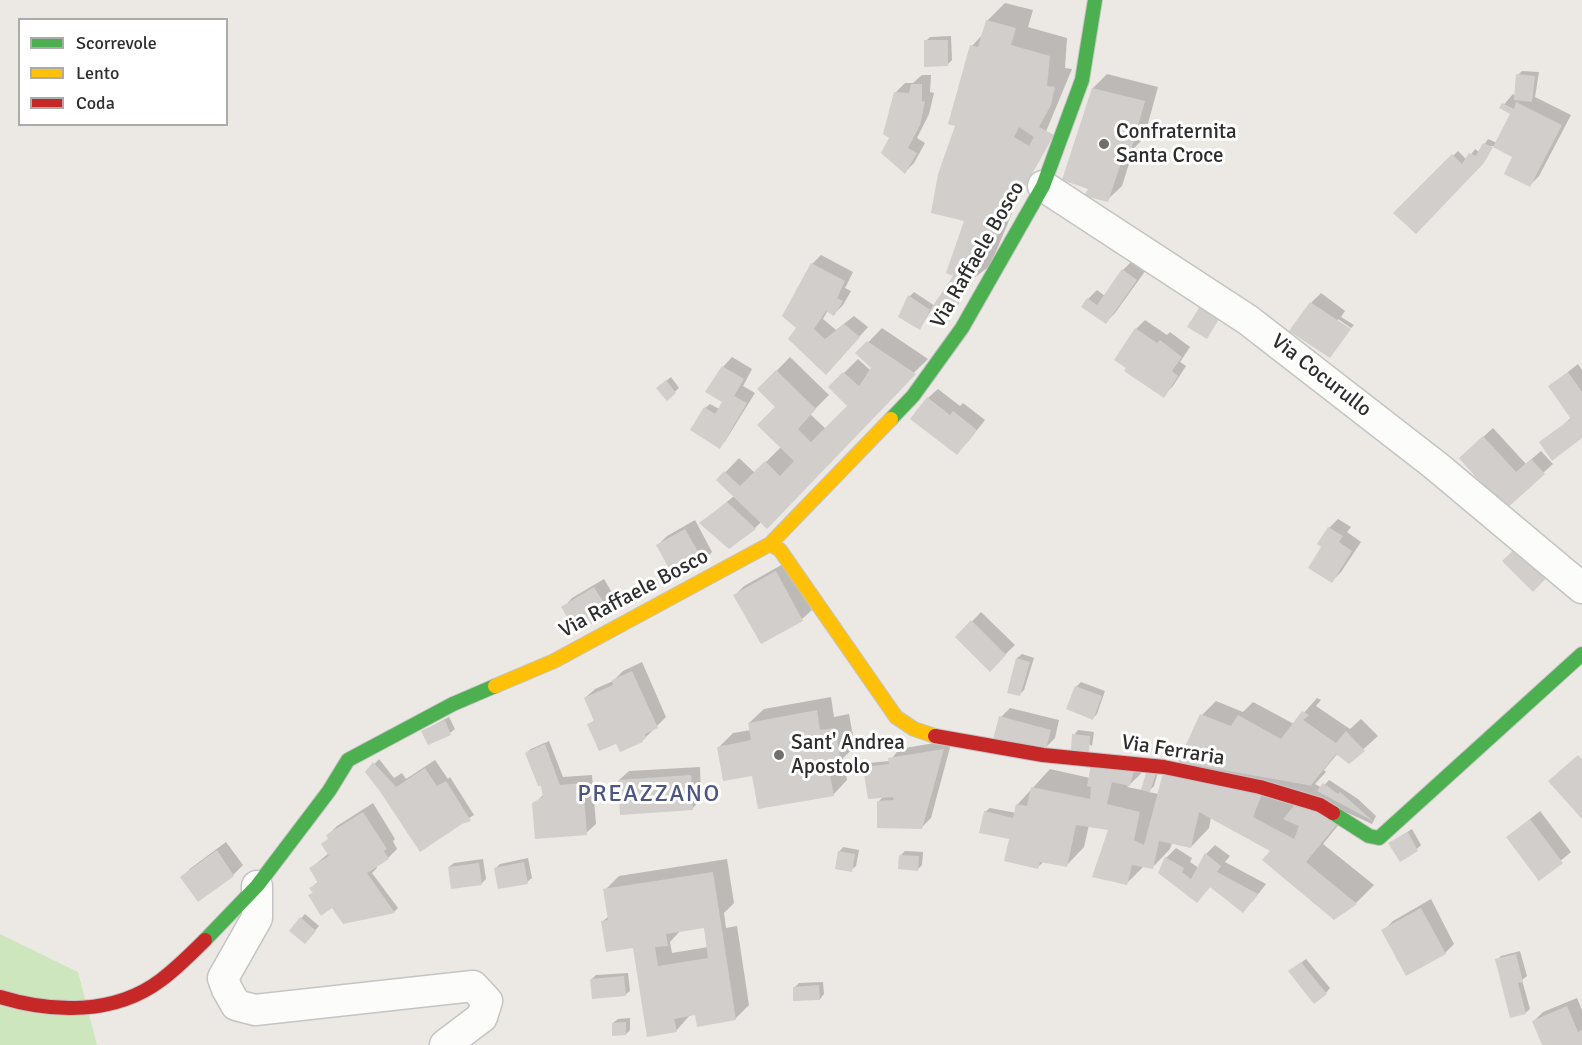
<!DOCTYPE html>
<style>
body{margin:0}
#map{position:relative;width:1582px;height:1045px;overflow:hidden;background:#ece8e4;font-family:Signika,sans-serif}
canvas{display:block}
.legend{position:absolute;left:18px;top:18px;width:210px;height:108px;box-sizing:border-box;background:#fff;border:2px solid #ababab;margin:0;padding:8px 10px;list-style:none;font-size:18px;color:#2e2e2e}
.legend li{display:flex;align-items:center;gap:12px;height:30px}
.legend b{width:30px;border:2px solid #ababab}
</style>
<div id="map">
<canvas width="1582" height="1045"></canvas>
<ul class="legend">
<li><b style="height:8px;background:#4caf50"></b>Scorrevole</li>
<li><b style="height:8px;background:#ffc107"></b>Lento</li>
<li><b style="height:8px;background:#c62828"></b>Coda</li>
</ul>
</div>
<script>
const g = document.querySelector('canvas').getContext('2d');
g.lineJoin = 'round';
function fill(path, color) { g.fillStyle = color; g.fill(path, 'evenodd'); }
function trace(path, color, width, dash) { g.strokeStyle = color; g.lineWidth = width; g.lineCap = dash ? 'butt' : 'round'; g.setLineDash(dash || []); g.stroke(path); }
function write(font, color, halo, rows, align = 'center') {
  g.font = font + ' Signika,sans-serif'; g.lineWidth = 6; g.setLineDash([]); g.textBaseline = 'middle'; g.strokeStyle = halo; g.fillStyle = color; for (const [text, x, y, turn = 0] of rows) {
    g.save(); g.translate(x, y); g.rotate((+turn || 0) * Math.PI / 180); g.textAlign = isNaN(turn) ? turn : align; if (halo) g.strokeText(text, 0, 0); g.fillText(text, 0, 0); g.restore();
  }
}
fill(new Path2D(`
 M 0,934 L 78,972 L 97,1045 L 0,1045 Z`), '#cee6be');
fill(new Path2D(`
 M 1005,3 L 1033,10 L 1028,27 L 1067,38 L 1065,68 L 1072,69 L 990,266 L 932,309 L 920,328 L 900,316 L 910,296 L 914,292 L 935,306 L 955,276 L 966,219 L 957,125 L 972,46 L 983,34 L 987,21 Z
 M 951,36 L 952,60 L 947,65 L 926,41 L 930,37 Z
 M 1522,71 L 1539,72 L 1535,97 L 1571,115 L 1539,176 L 1530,185 L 1514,156 L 1496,146 L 1491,146 L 1488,156 L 1416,232 L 1395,213 L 1458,151 L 1467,160 L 1475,149 L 1479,152 L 1488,139 L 1497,143 L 1512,114 L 1501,108 L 1513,94 L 1516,96 L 1518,75 Z
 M 1107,74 L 1158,87 L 1144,138 L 1134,148 L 1122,186 L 1107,200 L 1090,188 L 1093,88 Z
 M 922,75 L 931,75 L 930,92 L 934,93 L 929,114 L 917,138 L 925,143 L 914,163 L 905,172 L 891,137 L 896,92 L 905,83 L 913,83 Z
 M 821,255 L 853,272 L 845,288 L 851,291 L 843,305 L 834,314 L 828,310 L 823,319 L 836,330 L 854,316 L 868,327 L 835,364 L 798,327 L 812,264 Z
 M 1132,261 L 1146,270 L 1115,313 L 1106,322 L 1088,299 L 1097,290 L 1105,296 L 1123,270 Z
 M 1321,293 L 1345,311 L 1341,317 L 1354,325 L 1351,328 L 1338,319 L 1338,323 L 1291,331 L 1311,303 Z
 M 1145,320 L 1167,335 L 1170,332 L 1190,347 L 1180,362 L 1186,366 L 1173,386 L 1163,396 L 1136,329 Z
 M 882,328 L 928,359 L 755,528 L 701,523 L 734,496 L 718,480 L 739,458 L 755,473 L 781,447 L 777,407 L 759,389 L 790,357 L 829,395 L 810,414 L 826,429 L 849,406 L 830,387 L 858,359 L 871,371 L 873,368 L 858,353 Z
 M 732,357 L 752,369 L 743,386 L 755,393 L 724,443 L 705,408 L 710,404 L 719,409 L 724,402 L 723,367 Z
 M 1578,364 L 1582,370 L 1582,437 L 1564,424 L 1572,417 L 1550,386 Z
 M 671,377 L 679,388 L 667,399 L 662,384 Z
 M 938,389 L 960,406 L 963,403 L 985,420 L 966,444 L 928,398 Z
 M 1493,428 L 1526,464 L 1541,451 L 1553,464 L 1505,507 L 1470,449 Z
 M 1338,519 L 1351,527 L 1347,532 L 1361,542 L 1341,572 L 1332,581 L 1323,547 L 1329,528 Z
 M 695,520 L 712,552 L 703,561 L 658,545 L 667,536 Z
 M 785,563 L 812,610 L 802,619 L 761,642 L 735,595 L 744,586 Z
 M 604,579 L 618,603 L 609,612 L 563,608 L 572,598 Z
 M 981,612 L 1015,645 L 990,669 L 957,637 Z
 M 1022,654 L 1034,658 L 1024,690 L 1019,695 L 1009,692 L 1017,658 Z
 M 642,662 L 666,717 L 642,741 L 616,742 L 589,725 L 595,719 L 585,698 L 595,689 L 613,681 L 623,671 Z
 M 1081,682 L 1105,691 L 1097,714 L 1093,718 L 1076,687 Z
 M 831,697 L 834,717 L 849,714 L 855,747 L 843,758 L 847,780 L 833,795 L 754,774 L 719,747 L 733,733 L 751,730 L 749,723 L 764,709 Z
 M 1317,698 L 1321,700 L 1316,706 L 1350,729 L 1361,719 L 1378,736 L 1349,762 L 1338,753 L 1324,770 L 1326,772 L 1315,784 L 1322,788 L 1329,780 L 1358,799 L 1376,816 L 1372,824 L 1348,813 L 1323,844 L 1374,885 L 1356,903 L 1272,851 L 1211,817 L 1209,828 L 1191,847 L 1172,843 L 1170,849 L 1152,868 L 1144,866 L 1127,883 L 1110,829 L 1089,825 L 1084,847 L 1066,866 L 1044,861 L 1038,867 L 985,812 L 990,808 L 1016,813 L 1017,805 L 1050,769 L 1090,778 L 1148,767 L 1127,787 L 1142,790 L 1148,773 L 1159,769 L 1154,786 L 1148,792 L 1159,794 L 1182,757 L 1202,715 L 1216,701 L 1243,712 L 1253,702 L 1294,724 Z
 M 1010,708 L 1059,720 L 1055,738 L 1046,747 L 1001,717 Z
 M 449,717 L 455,729 L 450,733 L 423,731 Z
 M 1078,730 L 1094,732 L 1092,746 L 1074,735 Z
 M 952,740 L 931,818 L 922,827 L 878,802 L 884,796 L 864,768 L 868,763 L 890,761 L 899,749 Z
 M 549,741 L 563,777 L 592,775 L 596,824 L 586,833 L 534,804 L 544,794 L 546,784 L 526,753 L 531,749 Z
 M 379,759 L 394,778 L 402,773 L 406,779 L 435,760 L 448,779 L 450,777 L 474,815 L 461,823 L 367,772 Z
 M 700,767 L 701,799 L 692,809 L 619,780 L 629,771 Z
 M 373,803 L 395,839 L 393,841 L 397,849 L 388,858 L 376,865 L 377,868 L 372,873 L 398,908 L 394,912 L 332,906 L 310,896 L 314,892 L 311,888 L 319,881 L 311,868 L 329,853 L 328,835 L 337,826 Z
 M 1540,811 L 1571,852 L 1539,879 L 1508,837 Z
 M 1412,829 L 1421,845 L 1417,849 L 1390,843 Z
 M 226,842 L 243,865 L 233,875 L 198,899 L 182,877 L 191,868 Z
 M 1215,845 L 1230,856 L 1225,862 L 1266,884 L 1252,902 L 1211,886 L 1197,901 L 1160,872 L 1166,858 L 1176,848 L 1192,858 L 1190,862 L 1199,868 L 1206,854 Z
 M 843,847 L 859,850 L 856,866 L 851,870 L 839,852 Z
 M 905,851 L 923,852 L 922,865 L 918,869 L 901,855 Z
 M 528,858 L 532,878 L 527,882 L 496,868 L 500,864 Z
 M 483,859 L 486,879 L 481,884 L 449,867 L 454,863 Z
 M 727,859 L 734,903 L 724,913 L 726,928 L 737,926 L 749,1005 L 735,1019 L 696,1014 L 690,1015 L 676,1031 L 634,946 L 602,922 L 609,916 L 605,890 L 619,876 ZM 705,926 L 708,947 L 672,953 L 670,942 L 681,930 Z
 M 1431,899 L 1454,944 L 1445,953 L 1383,931 L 1393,921 Z
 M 305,914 L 319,926 L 309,938 L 291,930 Z
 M 1520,951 L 1527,976 L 1522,980 L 1530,1009 L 1525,1013 L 1497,960 L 1501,956 Z
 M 1306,959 L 1330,988 L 1326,993 L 1295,967 Z
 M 628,973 L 630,991 L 625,995 L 592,979 L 596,975 Z
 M 823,982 L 824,994 L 820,999 L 794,988 L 799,983 Z
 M 1577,998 L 1582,1010 L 1582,1045 L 1544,1045 L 1533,1022 L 1543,1012 Z
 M 630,1018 L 630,1030 L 626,1034 L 613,1023 L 618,1019 Z`), '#0003');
fill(new Path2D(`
 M 986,20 L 1016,28 L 1011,45 L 1050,56 L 1047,86 L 1055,87 L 1051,105 L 1039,127 L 1054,135 L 949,321 L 930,310 L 920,330 L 898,317 L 908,295 L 930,310 L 953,276 L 946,273 L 964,221 L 931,213 L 938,174 L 955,126 L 948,124 L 970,45 L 978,47 ZM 1019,127 L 1034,137 L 1029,146 L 1014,137 Z
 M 924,40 L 948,40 L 948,66 L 924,67 Z
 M 1516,74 L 1535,76 L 1532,102 L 1514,100 Z
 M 911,84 L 922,84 L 922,101 L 925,102 L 920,125 L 908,148 L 917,153 L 905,174 L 881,153 L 889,138 L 883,134 L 894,92 L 909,93 Z
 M 1092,88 L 1145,101 L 1130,154 L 1125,151 L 1108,202 L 1084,196 L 1088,189 L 1062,180 Z
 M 1516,102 L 1562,125 L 1530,187 L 1504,174 L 1512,157 L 1493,147 L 1510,114 L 1499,108 L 1502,103 L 1514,109 Z
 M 1483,143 L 1493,147 L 1484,163 L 1416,234 L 1393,213 L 1452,154 L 1462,164 L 1469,153 L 1476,156 Z
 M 811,263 L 845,281 L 837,298 L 843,301 L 834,316 L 826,311 L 814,329 L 825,339 L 844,324 L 860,337 L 826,375 L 788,339 L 796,328 L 782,316 Z
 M 1122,269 L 1137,280 L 1106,324 L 1081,307 L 1087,298 L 1097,305 Z
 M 1204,300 L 1223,312 L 1207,339 L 1187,327 Z
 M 1310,302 L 1351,329 L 1330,358 L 1289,331 Z
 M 1135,328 L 1157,343 L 1160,340 L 1182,357 L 1172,371 L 1178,376 L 1164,398 L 1124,371 L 1126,368 L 1114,360 Z
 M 867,341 L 916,374 L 767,529 L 716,480 L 724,471 L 740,486 L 765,461 L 780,476 L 794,461 L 757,425 L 775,407 L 757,389 L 776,370 L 816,409 L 798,429 L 811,442 L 847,406 L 828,387 L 843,372 L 859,386 L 871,368 L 855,353 Z
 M 722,366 L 744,379 L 734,396 L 747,403 L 720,449 L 690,430 L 704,407 L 715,414 L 722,402 L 705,392 Z
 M 1568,372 L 1582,392 L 1582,438 L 1552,461 L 1539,442 L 1571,419 L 1548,386 Z
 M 666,380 L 676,393 L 667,401 L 656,388 Z
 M 927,397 L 950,415 L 953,411 L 977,430 L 957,455 L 910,419 Z
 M 1483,436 L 1516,472 L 1531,459 L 1545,474 L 1505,510 L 1459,458 Z
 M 727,502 L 756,529 L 729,549 L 699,523 Z
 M 1328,527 L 1343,536 L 1339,542 L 1352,551 L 1332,583 L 1308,568 L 1321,547 L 1317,544 Z
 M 685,529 L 704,562 L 675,579 L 656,545 Z
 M 1521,543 L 1553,571 L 1533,592 L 1502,561 Z
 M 776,571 L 803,621 L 761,644 L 733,595 Z
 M 594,587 L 610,613 L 577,633 L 561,607 Z
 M 971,620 L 1006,655 L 990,672 L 955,637 Z
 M 1016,658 L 1030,662 L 1020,696 L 1007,693 Z
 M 632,671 L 658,728 L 645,734 L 646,738 L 642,740 L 643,742 L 620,752 L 616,744 L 599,751 L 587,724 L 594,721 L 584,698 L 613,685 L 612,680 Z
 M 1075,686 L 1102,696 L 1093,720 L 1066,709 Z
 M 817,710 L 820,730 L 835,728 L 841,762 L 828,764 L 834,796 L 758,809 L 752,776 L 723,781 L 717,747 L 751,740 L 748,723 Z
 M 1302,711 L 1309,715 L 1303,720 L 1336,743 L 1346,731 L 1365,751 L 1349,764 L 1336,754 L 1311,785 L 1313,786 L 1178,762 L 1200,714 L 1231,726 L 1238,715 L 1281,739 Z
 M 999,716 L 1051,730 L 1046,749 L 992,744 Z
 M 445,720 L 451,735 L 428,745 L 421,731 Z
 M 1072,734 L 1090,736 L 1089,752 L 1071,750 Z
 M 545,744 L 560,785 L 583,783 L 587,835 L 535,839 L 532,803 L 543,797 L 541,786 L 538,786 L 525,753 Z
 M 944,749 L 922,829 L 877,828 L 877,801 L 894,800 L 893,797 L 868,799 L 863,767 L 889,764 L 888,758 Z
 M 1578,755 L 1582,759 L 1582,819 L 1548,781 Z
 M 373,762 L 396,787 L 425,768 L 437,786 L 446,781 L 471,821 L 462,824 L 420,852 L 379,790 L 365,772 Z
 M 1091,765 L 1134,770 L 1130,786 L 1112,782 L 1107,804 L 1140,812 L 1134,840 L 1144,845 L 1163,773 L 1262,794 L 1253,817 L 1294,839 L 1299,826 L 1283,819 L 1297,802 L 1338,823 L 1306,862 L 1357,904 L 1334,920 L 1262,860 L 1270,851 L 1199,812 L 1191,848 L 1159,841 L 1153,869 L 1132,865 L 1127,885 L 1092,877 L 1108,830 L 1076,825 L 1067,867 L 1040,862 L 1038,869 L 1004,861 L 1009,839 L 979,833 L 984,811 L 1013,818 L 1016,804 L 1027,806 L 1031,787 L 1090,799 L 1091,787 L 1087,786 Z
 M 1146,773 L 1156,773 L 1150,792 L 1141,790 Z
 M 691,775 L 693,810 L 620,815 L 618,780 Z
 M 1323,783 L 1338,794 L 1340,792 L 1373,821 L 1317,791 Z
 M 363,812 L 387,849 L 384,851 L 389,859 L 367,873 L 395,913 L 343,924 L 332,908 L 321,916 L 308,895 L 313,893 L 309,888 L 318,883 L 309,868 L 329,856 L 321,844 L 328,839 L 326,835 Z
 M 1530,819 L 1563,863 L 1539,881 L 1506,837 Z
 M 1408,832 L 1418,851 L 1400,862 L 1388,843 Z
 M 217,850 L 234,876 L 198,902 L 180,877 Z
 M 838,851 L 855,854 L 852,872 L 835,869 Z
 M 1205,853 L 1221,866 L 1217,872 L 1258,894 L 1243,913 L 1210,887 L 1197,903 L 1158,873 L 1165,857 L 1184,868 L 1182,872 L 1191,879 Z
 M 899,855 L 919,856 L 918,871 L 898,869 Z
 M 524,862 L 528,884 L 498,889 L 494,868 Z
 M 479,863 L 482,885 L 451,889 L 448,867 Z
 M 713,872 L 736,1020 L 697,1027 L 695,1015 L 674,1019 L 677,1032 L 647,1037 L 633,948 L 606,952 L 601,921 L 608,920 L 603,889 ZM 704,928 L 708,958 L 658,966 L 655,947 L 668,946 L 666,934 Z
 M 1421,908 L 1446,954 L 1406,976 L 1381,930 Z
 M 300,917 L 316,931 L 305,944 L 289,931 Z
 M 1516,954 L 1523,982 L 1518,983 L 1526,1014 L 1510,1018 L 1495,959 Z
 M 1301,962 L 1327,994 L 1314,1004 L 1288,971 Z
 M 624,976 L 626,996 L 592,999 L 590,979 Z
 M 819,985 L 820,1000 L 793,1001 L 793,987 Z
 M 1567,1006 L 1578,1032 L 1582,1030 L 1582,1045 L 1542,1045 L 1532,1021 Z
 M 626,1022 L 626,1035 L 612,1036 L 612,1023 Z`), '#d1cecb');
const street = new Path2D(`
 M 1043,186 L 1248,320 L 1435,465 L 1582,588
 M 257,886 L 257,918 L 223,978 L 227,989 L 236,1005 L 255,1010 L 473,986 L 487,1001 L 482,1017 L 445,1045`);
const fast = new Path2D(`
 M 891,419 L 913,396 L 962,328 L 1043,186 L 1082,80 L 1095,0
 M 1333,813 L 1369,836 L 1379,838 L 1582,654
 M 205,940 L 257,886 L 329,791 L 348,760 L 453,704 L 495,686`);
const slow = new Path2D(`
 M 770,544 L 780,550 L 896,717 L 914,729 L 935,736
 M 495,686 L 554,661 L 770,544 L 891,419`);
const jam = new Path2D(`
 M 935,736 L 1043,755 L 1164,767 L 1260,787 L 1320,805 L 1333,813
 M 0,997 C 52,1013 115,1015 161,980 C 176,969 191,954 205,940`);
trace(street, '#c5c4c5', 33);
trace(fast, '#c5c4c5', 16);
trace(slow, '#c5c4c5', 16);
trace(jam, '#c5c4c5', 16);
trace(street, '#fcfcfb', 30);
trace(fast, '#4caf50', 14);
trace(slow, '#ffc107', 14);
trace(jam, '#c62828', 14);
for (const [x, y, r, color] of [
 [1104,144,6,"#706f6e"],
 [779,755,6,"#706f6e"]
]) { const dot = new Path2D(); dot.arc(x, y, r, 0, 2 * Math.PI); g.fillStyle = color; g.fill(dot); trace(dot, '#fff', 2); }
write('21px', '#2e2e2e', '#fff', [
 ["Confraternita",1116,132],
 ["Santa Croce",1116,156],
 ["Sant' Andrea",791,743],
 ["Apostolo",791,767]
], 'left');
write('21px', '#2e2e2e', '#fff', [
 ["Via Raffaele Bosco",978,255,-60],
 ["Via Cocurullo",1321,376,38],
 ["Via Raffaele Bosco",634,594,-28],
 ["Via Ferraria",1173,751,9]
]);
g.letterSpacing = '1.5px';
write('24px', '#4d5680', '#fff', [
 ["PREAZZANO",649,795]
]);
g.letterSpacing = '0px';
</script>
